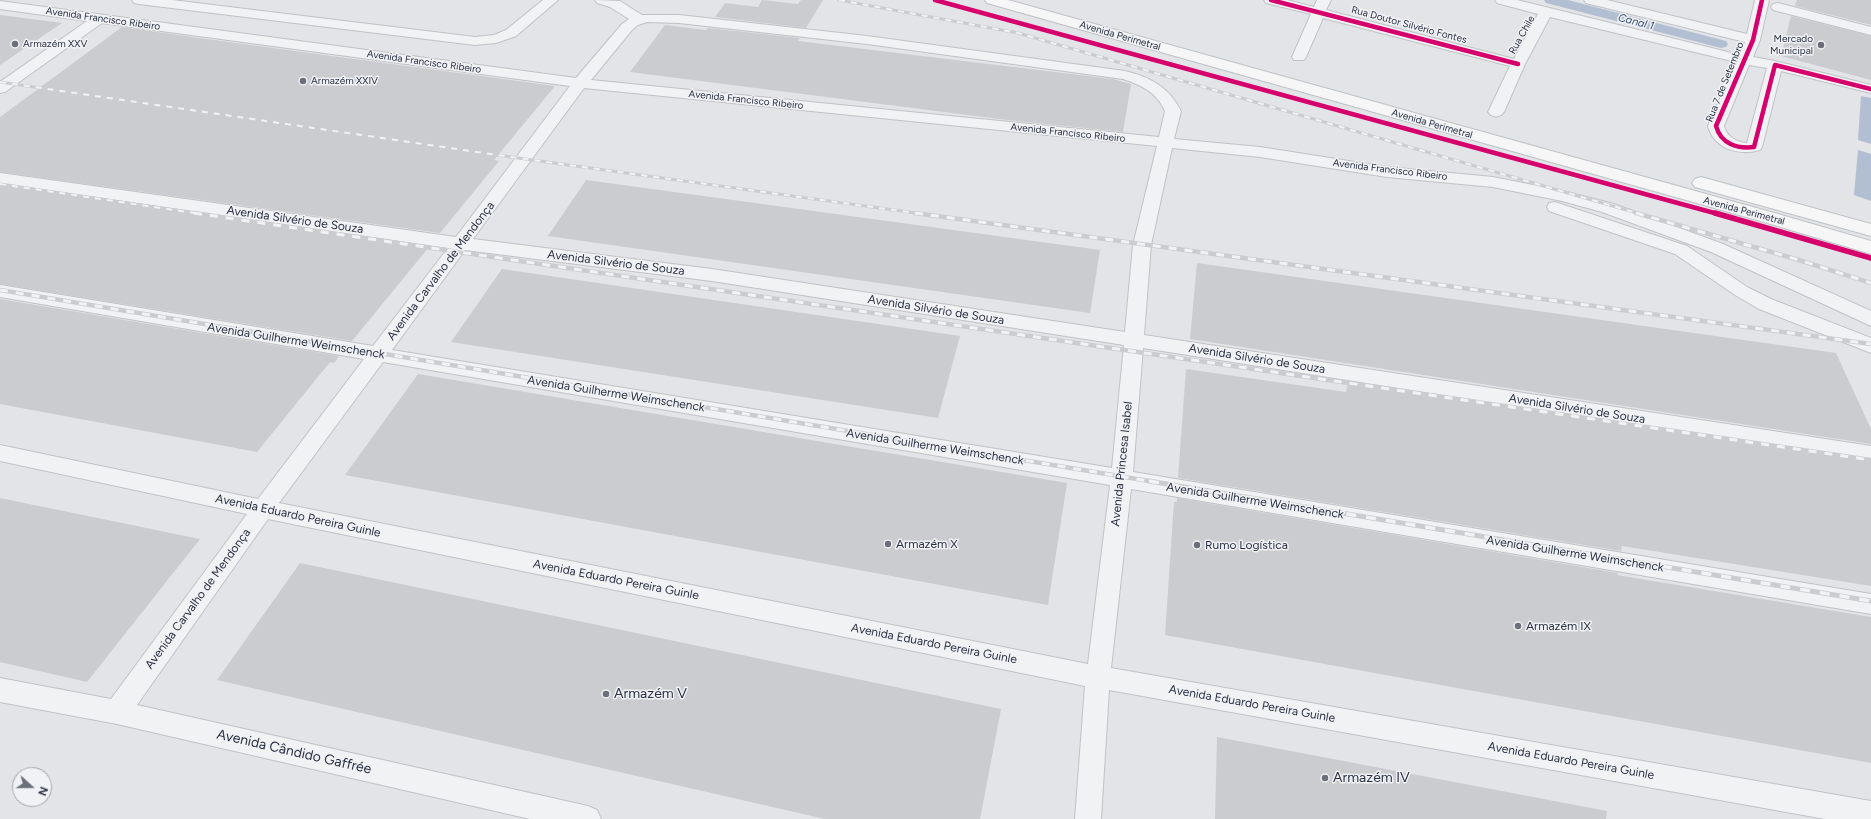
<!DOCTYPE html>
<meta charset="utf-8">
<style>
body{margin:0}
#map{position:relative;width:1871px;height:819px;overflow:hidden;background:#e2e4e7;font-family:Figtree,sans-serif}
canvas{display:block}
.north{position:absolute;left:12px;top:767px;width:40px;height:40px;box-sizing:border-box;background:#f0f2f6;border:1px solid #a0a4ad;border-radius:50%;rotate:111deg;font-size:11px;font-weight:700;line-height:16px;text-align:center;color:#293040}
.north::after{content:'';display:block;margin:auto;width:14px;height:18px;background:#6a6f7a;clip-path:polygon(50% 0,100% 100%,50% 72%,0 100%)}
</style>
<div id="map">
<canvas width="1871" height="819"></canvas>
<div class="north">N</div>
</div>
<script>
const g = document.querySelector('canvas').getContext('2d');
g.lineJoin = 'round';
function fill(path, color) { g.fillStyle = color; g.fill(path, 'evenodd'); }
function trace(path, color, width, dash) { g.strokeStyle = color; g.lineWidth = width; g.lineCap = dash ? 'butt' : 'round'; g.setLineDash(dash || []); g.stroke(path); }
function write(font, color, halo, rows, align = 'center') {
  g.font = font + ' Figtree,sans-serif'; g.lineWidth = 3; g.setLineDash([]); g.textBaseline = 'middle'; g.strokeStyle = halo; g.fillStyle = color; for (const [text, x, y, turn = 0] of rows) {
    g.save(); g.translate(x, y); g.rotate((+turn || 0) * Math.PI / 180); g.textAlign = isNaN(turn) ? turn : align; if (halo) g.strokeText(text, 0, 0); g.fillText(text, 0, 0); g.restore();
  }
}
fill(new Path2D(`
 M 1861,96 L 1871,98 L 1871,144 L 1858,140 Z
 M 1858,150 L 1871,154 L 1871,201 L 1854,195 Z`), '#b2bed1');
fill(new Path2D(`
 M 1544,0 L 1568,0 L 1726,41 L 1728,44 L 1726,47 L 1721,48 L 1546,3 Z`), '#b2bed1');
fill(new Path2D(`
 M 762,0 L 798,4 L 801,0 L 823,0 L 806,28 L 715,17 L 725,3 L 758,7 Z
 M 1797,0 L 1871,0 L 1871,25 L 1795,6 Z
 M 0,15 L 62,23 L 0,65 Z
 M 1791,16 L 1871,36 L 1871,80 L 1781,56 Z
 M 665,25 L 706,30 L 708,28 L 800,38 L 798,41 L 1113,79 L 1131,84 L 1123,132 L 1007,120 L 630,72 Z
 M 122,27 L 199,38 L 555,86 L 494,160 L 499,161 L 440,233 L 0,172 L 0,117 Z
 M 586,180 L 1100,250 L 1090,313 L 548,236 Z
 M 0,185 L 429,247 L 352,341 L 0,284 Z
 M 1197,263 L 1836,353 L 1871,429 L 1871,444 L 1190,339 Z
 M 502,269 L 960,336 L 938,418 L 451,342 Z
 M 0,299 L 339,356 L 334,363 L 330,362 L 257,452 L 0,404 Z
 M 1186,369 L 1346,392 L 1348,382 L 1871,463 L 1871,586 L 1622,546 L 1621,551 L 1178,478 Z
 M 418,374 L 1067,483 L 1048,605 L 345,475 Z
 M 0,498 L 200,539 L 87,682 L 0,662 Z
 M 1177,498 L 1618,573 L 1617,575 L 1871,617 L 1871,763 L 1165,635 L 1174,502 L 1177,502 Z
 M 300,563 L 1001,709 L 980,819 L 825,819 L 217,680 Z
 M 1217,737 L 1607,811 L 1606,819 L 1215,819 Z`), '#cacccf');
const minor = new Path2D(`
 M 132,0 L 172,0 L 475,37 L 494,35 L 506,30 L 543,0 L 558,0 L 516,36 L 496,43 L 475,45 L 139,4 L 134,3 Z
 M 595,0 L 620,1 L 642,15 L 679,15 L 867,36 L 1125,71 C 1150,77 1169,87 1181,111 L 1174,139 L 1260,147 L 1387,167 L 1493,177 L 1563,191 L 1614,204 L 1723,244 L 1871,311 L 1871,326 L 1711,252 L 1602,212 L 1562,201 L 1493,187 L 1387,177 L 1260,157 L 1172,148 L 1151,245 L 1144,335 L 1871,446 L 1871,462 L 1143,348 L 1133,472 L 1871,594 L 1871,614 L 1131,489 L 1111,668 L 1871,801 L 1871,819 L 1825,819 L 1109,690 L 1101,819 L 1075,819 L 1085,686 L 268,519 L 137,705 L 588,806 L 597,810 L 601,819 L 530,819 L 117,724 L 0,702 L 0,678 L 111,699 L 247,514 L 0,461 L 0,445 L 258,499 L 364,359 L 0,297 L 0,285 L 373,346 L 448,248 L 0,183 L 0,173 L 456,237 L 570,86 L 102,23 L 5,92 L 0,93 L 0,82 L 87,21 L 0,9 L 0,1 L 576,78 L 622,24 L 629,19 L 610,7 L 597,3 ZM 647,22 L 679,23 L 867,44 L 1123,79 C 1142,85 1157,93 1165,111 L 1159,137 L 591,80 L 632,30 L 638,25 ZM 584,88 L 1157,146 L 1133,245 L 1125,332 L 712,269 L 473,239 ZM 465,250 L 712,281 L 1124,345 L 1112,468 L 392,350 ZM 383,362 L 1110,485 L 1088,664 L 279,503 Z
 M 1264,0 L 1287,0 L 1314,7 L 1317,0 L 1331,0 L 1326,10 L 1514,59 L 1538,14 L 1497,3 L 1495,0 L 1517,0 L 1740,55 L 1745,42 L 1586,3 L 1584,0 L 1607,0 L 1747,34 L 1755,0 L 1769,0 L 1760,40 L 1753,57 L 1775,61 L 1871,85 L 1871,93 L 1781,71 L 1762,147 L 1760,150 C 1739,156 1714,149 1708,126 L 1736,62 L 1550,17 L 1525,64 L 1504,112 L 1501,115 L 1496,117 L 1491,115 L 1488,112 L 1510,66 L 1323,18 L 1306,57 L 1304,60 L 1294,60 L 1292,57 L 1311,14 L 1266,3 ZM 1749,65 L 1767,68 L 1747,143 C 1736,142 1727,137 1724,126 Z
 M 1778,3 L 1871,27 L 1871,35 L 1773,10 L 1771,7 L 1773,4 Z
 M 1555,202 L 1687,246 L 1747,287 L 1771,299 L 1871,338 L 1871,353 L 1759,309 L 1735,295 L 1675,254 L 1549,211 L 1547,207 L 1549,203 Z`);
const major = new Path2D(`
 M 985,0 L 1008,0 L 1778,214 L 1871,241 L 1871,254 L 1764,222 L 987,3 Z
 M 1701,177 L 1871,224 L 1871,236 L 1695,187 L 1692,183 L 1695,179 Z`);
trace(minor, '#c0c2c5', 2);
trace(major, '#bec1c5', 2);
fill(minor, '#f1f2f4');
fill(major, '#f6f6f6');
const railFar2 = new Path2D(`
 M 839,0 L 1018,33 L 1640,214
 M 0,82 L 525,159 L 923,214
 M 0,184 L 201,214`);
const railFar1 = new Path2D(`
 M 194,213 L 1871,460
 M 915,213 L 1871,344
 M 1636,213 L 1799,260 L 1871,283
 M 0,290 L 1155,482`);
const rail = new Path2D(`
 M 1149,481 L 1871,601`);
trace(railFar2, '#cbcccf', 3);
trace(railFar1, '#cbcccf', 4.5);
trace(rail, '#cbcccf', 5);
trace(railFar2, '#f0f2f6', 2, [6]);
trace(railFar1, '#f0f2f6', 3, [8]);
trace(rail, '#f0f2f6', 3.5, [10]);
trace(new Path2D(`
 M 935,0 L 1718,214
 M 1271,0 L 1518,64
 M 1762,0 L 1753,40 L 1716,126 C 1721,144 1737,149 1754,147 L 1775,65 L 1871,89`), '#d6006c', 4.5);
trace(new Path2D(`
 M 1715,213 L 1871,258`), '#d6006c', 5.5);
for (const [x, y, r, color] of [
 [15,44,4,"#6a6f7a"],
 [1821,45,4,"#6a6f7a"],
 [303,81,4,"#6a6f7a"],
 [888,544,4,"#6a6f7a"],
 [1197,545,4,"#6a6f7a"],
 [1518,626,4,"#6a6f7a"],
 [606,694,4,"#6a6f7a"],
 [1325,778,4,"#6a6f7a"]
]) { const dot = new Path2D(); dot.arc(x, y, r, 0, 2 * Math.PI); g.fillStyle = color; g.fill(dot); trace(dot, '#f0f2f6', 1.5); }
write('10px', '#293040', '#f0f2f6', [
 ["Avenida Francisco Ribeiro",103,19,8],
 ["Rua Doutor Silvério Fontes",1409,25,15],
 ["Rua Chile",1522,35,-61],
 ["Avenida Perimetral",1120,36,16],
 ["Avenida Francisco Ribeiro",424,62,8],
 ["Rua 7 de Setembro",1725,82,-68],
 ["Avenida Francisco Ribeiro",746,100,6],
 ["Avenida Perimetral",1432,124,16],
 ["Avenida Francisco Ribeiro",1068,133,6],
 ["Avenida Francisco Ribeiro",1390,170,7],
 ["Avenida Perimetral",1744,211,15]
]);
write('10px', '#293040', '#f0f2f6', [
 ["Mercado",1813,39,"right"],
 ["Municipal",1813,51,"right"],
 ["Armazém XXV",23,44],
 ["Armazém XXIV",311,81]
], 'left');
write('italic 11px', '#354b72', '#f0f2f6', [
 ["Canal 1",1636,22,14]
]);
write('12px', '#293040', '#f0f2f6', [
 ["Avenida Silvério de Souza",295,220,8],
 ["Avenida Silvério de Souza",616,263,7],
 ["Avenida Carvalho de Mendonça",441,271,-53],
 ["Avenida Silvério de Souza",936,310,9],
 ["Avenida Guilherme Weimschenck",296,341,9],
 ["Avenida Silvério de Souza",1257,359,9],
 ["Avenida Guilherme Weimschenck",616,394,9],
 ["Avenida Silvério de Souza",1577,409,9],
 ["Avenida Guilherme Weimschenck",935,447,9],
 ["Avenida Princesa Isabel",1122,464,-84],
 ["Avenida Guilherme Weimschenck",1255,501,9],
 ["Avenida Eduardo Pereira Guinle",298,516,12],
 ["Avenida Guilherme Weimschenck",1575,554,9],
 ["Avenida Eduardo Pereira Guinle",616,580,11],
 ["Avenida Carvalho de Mendonça",198,599,-54],
 ["Avenida Eduardo Pereira Guinle",934,644,11],
 ["Avenida Eduardo Pereira Guinle",1252,704,10],
 ["Avenida Eduardo Pereira Guinle",1571,761,10]
]);
write('12px', '#293040', '#f0f2f6', [
 ["Armazém X",896,544],
 ["Rumo Logística",1205,545],
 ["Armazém IX",1526,626]
], 'left');
write('14px', '#293040', '#f0f2f6', [
 ["Armazém V",614,694],
 ["Armazém IV",1333,778]
], 'left');
write('14px', '#293040', '#f0f2f6', [
 ["Avenida Cândido Gaffrée",294,752,13]
]);
</script>
